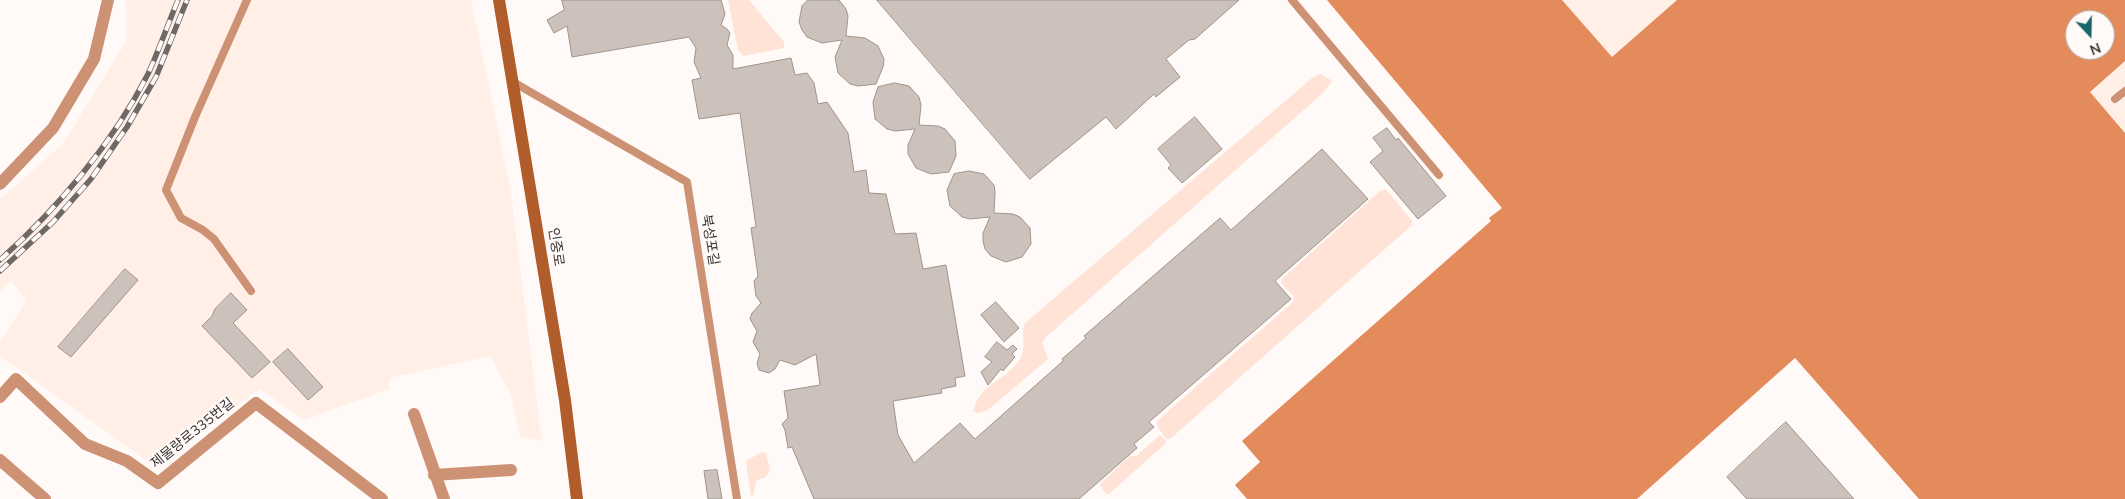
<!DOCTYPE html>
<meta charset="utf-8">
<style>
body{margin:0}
#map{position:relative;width:2125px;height:499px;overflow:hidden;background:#fffaf8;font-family:"Nunito Sans",sans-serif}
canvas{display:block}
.north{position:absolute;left:2065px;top:10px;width:50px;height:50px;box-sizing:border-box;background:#fffaf8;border:1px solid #b0aba9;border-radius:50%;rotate:159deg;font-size:14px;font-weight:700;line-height:20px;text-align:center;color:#393432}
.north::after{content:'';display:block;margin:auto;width:18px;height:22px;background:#176668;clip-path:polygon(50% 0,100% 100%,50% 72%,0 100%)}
</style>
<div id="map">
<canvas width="2125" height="499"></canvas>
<div class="north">N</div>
</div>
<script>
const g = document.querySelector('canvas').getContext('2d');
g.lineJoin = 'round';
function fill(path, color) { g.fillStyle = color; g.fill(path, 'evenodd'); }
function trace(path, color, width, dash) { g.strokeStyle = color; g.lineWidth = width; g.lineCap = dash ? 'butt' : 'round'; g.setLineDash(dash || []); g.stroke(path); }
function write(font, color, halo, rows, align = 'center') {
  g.font = font + ' "Nunito Sans","Noto Sans KR",sans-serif'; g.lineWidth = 4.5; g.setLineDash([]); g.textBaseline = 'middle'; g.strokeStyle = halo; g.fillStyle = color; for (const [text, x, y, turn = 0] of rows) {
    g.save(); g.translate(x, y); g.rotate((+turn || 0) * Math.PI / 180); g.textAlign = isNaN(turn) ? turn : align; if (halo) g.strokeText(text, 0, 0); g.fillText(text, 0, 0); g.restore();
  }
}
fill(new Path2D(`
 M 126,0 L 471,0 L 510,187 L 542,441 L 520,437 L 511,395 L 490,356 L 390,378 L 389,389 L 304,420 L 260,389 L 154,466 L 0,356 L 0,342 L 26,301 L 11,281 L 0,294 L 0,199 L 62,145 L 126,42 Z
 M 1562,0 L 1677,0 L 1612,57 Z
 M 2125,61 L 2125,133 L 2090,92 Z`), '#ffefe7');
fill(new Path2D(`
 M 728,0 L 749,0 L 784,42 L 784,48 L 744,56 L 738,50 Z
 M 1320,74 L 1331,80 L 1331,83 L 1323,93 L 1046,337 L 1042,342 L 1048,359 L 988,410 L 979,413 L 973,412 C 980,381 1008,381 1021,357 C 1027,345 1020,335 1025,323 L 1312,78 Z
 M 1386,189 L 1412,221 L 1412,225 L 1170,439 L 1166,439 L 1157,426 L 1157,421 L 1293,302 L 1294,297 L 1281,283 L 1282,279 L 1380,191 Z
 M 1160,435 L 1166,441 L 1166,443 L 1109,494 L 1106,494 L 1100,485 L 1102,482 L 1130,456 L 1136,456 Z
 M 762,452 L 766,453 L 770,470 L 766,477 L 756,481 L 753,496 L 751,496 L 746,461 Z`), '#fee3d6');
fill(new Path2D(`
 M 1327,0 L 1562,0 L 1612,57 L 1677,0 L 2125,0 L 2125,61 L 2090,92 L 2125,133 L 2125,499 L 1919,499 L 1795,358 L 1637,499 L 1247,499 L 1235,485 L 1260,462 L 1242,441 L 1491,221 L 1489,218 L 1502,208 ZM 2075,20 L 2105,20 L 2105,50 L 2075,50 Z`), '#e38b5b');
const building = new Path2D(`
 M 562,0 L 721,0 L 725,14 L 721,25 L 727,29 L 730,33 L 727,45 L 733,55 L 733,69 L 791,58 L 795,75 L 807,73 L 814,83 L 818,104 L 827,102 L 848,133 L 854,172 L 866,170 L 869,193 L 886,194 L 895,234 L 916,233 L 923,269 L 946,265 L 965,376 L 955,378 L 956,386 L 941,389 L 942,393 L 893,401 L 898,435 L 914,463 L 960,423 L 975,439 L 1063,361 L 1062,359 L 1086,338 L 1084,336 L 1220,218 L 1231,230 L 1322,149 L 1368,199 L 1275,281 L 1291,299 L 1149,422 L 1154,427 L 1134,444 L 1137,448 L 1079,499 L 814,499 L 792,447 L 788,448 L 785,430 L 782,424 L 788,418 L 784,391 L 820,385 L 816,354 L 795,365 L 780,360 L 775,369 L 769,373 L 759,370 L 757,363 L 760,354 L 753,342 L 757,331 L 750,319 L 752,313 L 761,303 L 756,296 L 754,281 L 758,276 L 751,228 L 756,227 L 740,113 L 699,119 L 692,80 L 701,78 L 694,62 L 696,48 L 689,37 L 572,57 L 567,26 L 554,33 L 547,20 L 564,10 Z
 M 808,0 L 839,0 L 846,9 L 848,16 L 846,36 L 865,38 L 878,46 L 884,59 L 883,67 L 876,84 L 858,86 L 850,84 L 838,73 L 835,57 L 842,40 L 822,43 L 807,37 L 802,30 L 799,22 L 802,6 Z
 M 877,0 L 1239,0 L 1195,39 L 1189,40 L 1166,59 L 1180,77 L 1156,97 L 1154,94 L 1116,129 L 1106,117 L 1030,179 Z
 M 895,83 L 909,86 L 919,97 L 921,105 L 919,125 L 938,126 L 945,129 L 955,141 L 956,156 L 949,172 L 931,174 L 916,168 L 908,154 L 908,145 L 915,129 L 895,131 L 887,129 L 875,119 L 873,102 L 878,87 Z
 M 1195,117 L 1222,149 L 1182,183 L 1168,168 L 1171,165 L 1158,149 Z
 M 1387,128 L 1396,140 L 1398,138 L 1446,196 L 1418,219 L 1370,162 L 1383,151 L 1373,138 Z
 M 969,171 L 984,174 L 994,185 L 995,192 L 994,213 L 1013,214 L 1020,217 L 1030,228 L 1031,244 L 1022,257 L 1006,262 L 991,256 L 985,249 L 983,241 L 983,233 L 990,217 L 970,219 L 962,217 L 950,206 L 947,190 L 954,174 Z
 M 125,269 L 138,280 L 71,357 L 58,347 Z
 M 231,293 L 247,310 L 233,323 L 270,362 L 252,378 L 202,326 L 212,316 L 215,309 Z
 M 996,302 L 1019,328 L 1004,342 L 981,315 Z
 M 997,342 L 1007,350 L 1013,345 L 1017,349 L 1012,354 L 1015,357 L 1003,371 L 1001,369 L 988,385 L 981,372 L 992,362 L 985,357 Z
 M 288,349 L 323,387 L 308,400 L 273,362 Z
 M 1786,422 L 1854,499 L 1747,499 L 1727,477 Z
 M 717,470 L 722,499 L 708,499 L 704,471 Z`);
fill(building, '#cdc1bb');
trace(building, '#9e938d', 1);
trace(new Path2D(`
 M 247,0 L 195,117 L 166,190 L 181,218 L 203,230 L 214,239 L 251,291
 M 1292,0 L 1439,175
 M 513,82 L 687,182 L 737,499
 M 2115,99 L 2125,91`), '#cd9274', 8);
trace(new Path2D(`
 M 0,184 L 53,128 L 94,59 L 108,0
 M 0,397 L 16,379 L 85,444 L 127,461 L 158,483 L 256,403 L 382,499
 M 414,414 L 444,499
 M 0,460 L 45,499
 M 434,475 L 511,470`), '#cd9274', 12);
trace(new Path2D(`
 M 499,0 L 565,400 L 577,499`), '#b15d2b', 12);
const rail = new Path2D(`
 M 0,260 C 57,209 113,143 148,74 C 159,50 168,24 178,0
 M 0,271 L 53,222 L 91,179 L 127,127 L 156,77 L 187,0`);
trace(rail, '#6e6967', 5.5);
trace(rail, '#fffaf8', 4, [11]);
write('14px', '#393432', '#fffaf8', [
 ["북성포길",709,240,81],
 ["인중로",555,247,81],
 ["제물량로335번길",193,434,-39]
]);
</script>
